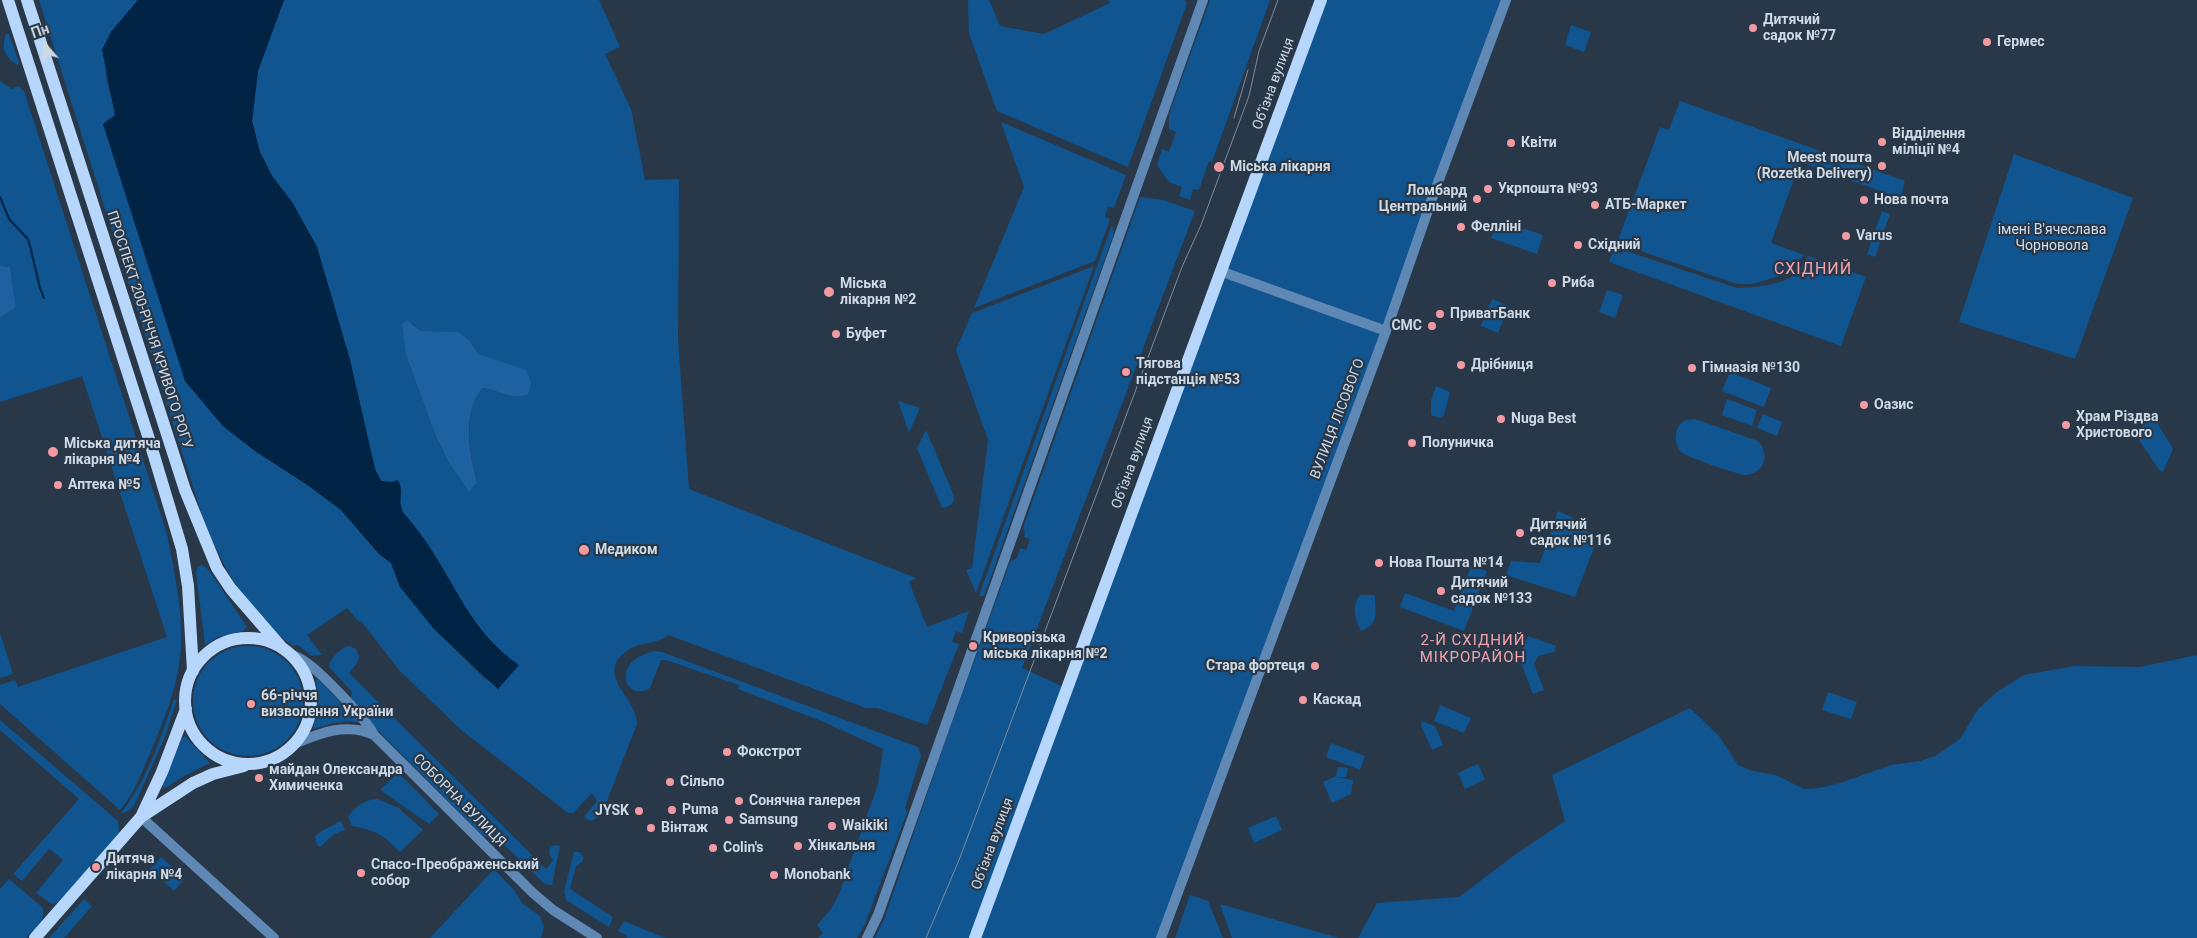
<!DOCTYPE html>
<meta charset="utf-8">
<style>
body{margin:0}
#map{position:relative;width:2197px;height:938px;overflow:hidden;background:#283849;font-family:Roboto,sans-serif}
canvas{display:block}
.north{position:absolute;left:20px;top:20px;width:50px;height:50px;-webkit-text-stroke:4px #283849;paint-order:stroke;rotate:341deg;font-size:14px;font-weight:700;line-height:20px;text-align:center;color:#cfd9e4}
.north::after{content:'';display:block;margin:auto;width:18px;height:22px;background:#cfd9e4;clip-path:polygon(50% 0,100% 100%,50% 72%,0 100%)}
</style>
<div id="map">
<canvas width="2197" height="938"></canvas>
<div class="north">Пн</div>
</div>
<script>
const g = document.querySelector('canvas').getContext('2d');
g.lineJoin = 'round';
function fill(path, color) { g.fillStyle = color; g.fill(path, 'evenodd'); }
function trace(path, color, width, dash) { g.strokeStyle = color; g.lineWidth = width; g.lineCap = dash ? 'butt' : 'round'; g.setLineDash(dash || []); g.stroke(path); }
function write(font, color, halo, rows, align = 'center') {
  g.font = font + ' Roboto,sans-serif'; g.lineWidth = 4.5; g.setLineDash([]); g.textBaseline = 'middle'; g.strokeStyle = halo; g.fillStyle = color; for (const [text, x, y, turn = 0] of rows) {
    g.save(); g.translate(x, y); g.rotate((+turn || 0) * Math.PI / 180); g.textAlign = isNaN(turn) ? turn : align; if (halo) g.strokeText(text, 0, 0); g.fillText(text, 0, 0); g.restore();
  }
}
fill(new Path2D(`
 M 39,0 L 138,0 L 111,32 L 106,78 L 185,381 L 223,426 L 255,451 L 306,484 L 341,510 L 379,554 L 391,562 L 400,587 L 434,629 L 485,679 L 500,687 L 518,665 C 478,639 460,595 435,555 C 426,540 414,526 403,512 L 400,505 L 400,498 L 391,482 L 381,481 L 375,469 L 350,360 L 317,247 L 292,202 L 272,176 L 260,152 L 252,121 L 258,71 L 284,0 L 599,0 L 620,47 L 605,54 L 631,109 L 645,180 L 679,179 L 678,340 L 689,489 L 916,578 L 909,582 L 927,627 L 969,611 L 962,633 L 956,631 L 952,642 L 959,644 L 927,725 L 877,708 L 866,708 L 668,635 C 658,644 640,642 628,650 C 592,675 638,697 637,724 L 601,816 L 591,821 L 584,817 L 597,801 L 592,793 L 573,813 L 568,813 L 460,729 L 399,670 L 361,621 L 359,622 L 347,608 L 307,635 L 322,655 L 312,656 L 298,645 L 293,646 C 249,615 220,564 202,515 ZM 412,323 L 421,331 L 470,341 L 478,354 L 494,360 L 528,395 C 511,400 498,390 481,388 C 463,415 469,452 477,482 L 448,461 L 435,434 L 406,355 Z
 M 968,0 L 989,0 L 1000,26 L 1044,34 L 1110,3 L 1108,0 L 1184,0 L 1187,3 L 1128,167 L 997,111 L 969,34 Z
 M 1210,0 L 1270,0 L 1212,162 L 1209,161 L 1199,190 L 1193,189 L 1190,200 L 1179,196 L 1182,187 L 1169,182 L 1157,165 L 1162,149 L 1169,152 L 1176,132 L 1169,129 L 1169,114 Z
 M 1321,0 L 1506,0 L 1161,938 L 875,938 L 885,917 L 949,730 L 1010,562 L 1017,558 L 1020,548 L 1026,550 L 1030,539 L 1024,537 L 1025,533 L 1023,528 L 1140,197 L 1163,200 L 1195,211 L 1022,668 L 1066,688 Z
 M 1571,25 L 1591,32 L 1584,52 L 1565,45 Z
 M 6,34 L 9,34 L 19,63 L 17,65 C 4,55 1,49 6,34 Z
 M 0,81 L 12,89 L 18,86 L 24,91 L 167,534 C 174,570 182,606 181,643 C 180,681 165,719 150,753 C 142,772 134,794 120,810 L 0,704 L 0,685 L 15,680 L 18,687 L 167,637 L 82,376 L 0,402 L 0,318 L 16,307 L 10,267 L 0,266 Z
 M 1680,101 L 1905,181 L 1900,198 L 1800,162 L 1771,243 L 1804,255 L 1787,274 L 1752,284 L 1737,284 L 1617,243 L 1660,127 L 1669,130 Z
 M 1001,122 L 1126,175 L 1114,208 L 1108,207 L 1105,217 L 1110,219 L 1095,261 L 974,308 L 1024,187 Z
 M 2014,154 L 2133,198 L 2075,359 L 1959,322 Z
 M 1882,211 L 1890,214 L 1875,257 L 1867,254 Z
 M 1498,220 L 1543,235 L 1537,254 L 1491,238 Z
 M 1111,227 L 1113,227 L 1113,236 L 984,596 L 979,596 Z
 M 1623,250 L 1737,288 C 1753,287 1775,286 1789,278 C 1797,273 1803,264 1808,256 L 1866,277 L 1841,346 L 1609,262 L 1613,251 L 1622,254 Z
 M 1094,266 L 976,593 L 966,570 L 972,568 L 988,440 L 956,350 L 972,313 Z
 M 1607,290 L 1623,295 L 1615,318 L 1599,312 Z
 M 1492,299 L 1509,306 L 1498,333 L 1481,326 Z
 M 1730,372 L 1771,388 L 1764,407 L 1722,391 Z
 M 1436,386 L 1450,392 L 1444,415 L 1440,418 L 1431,415 L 1431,400 Z
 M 1727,399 L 1757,410 L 1752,426 L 1722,415 Z
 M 898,401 L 920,408 L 909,433 Z
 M 2148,413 L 2152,415 L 2172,447 L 2173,449 L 2163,472 L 2160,471 L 2139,440 L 2145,414 Z
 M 1763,414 L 1782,422 L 1777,436 L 1757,428 Z
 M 1695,419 L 1758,441 C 1770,454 1765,473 1746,475 C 1738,475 1687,457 1681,452 C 1676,446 1674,437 1677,430 C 1679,422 1687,419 1695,419 Z
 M 926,430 L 954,496 C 954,505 950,506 942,508 L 917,448 Z
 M 1558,511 C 1578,519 1586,525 1595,545 L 1575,597 L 1506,575 L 1511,561 L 1540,563 Z
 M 201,565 L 208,569 L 247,627 L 243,631 L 218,637 L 205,645 L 196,572 L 198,567 Z
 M 1471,566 L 1487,571 L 1464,631 L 1400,607 L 1405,593 L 1454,611 Z
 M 1360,595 L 1375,595 C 1375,612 1380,624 1361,631 C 1355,618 1351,607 1360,595 Z
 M 0,633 L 13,674 L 0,678 Z
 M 1528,636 L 1556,646 L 1554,652 L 1538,656 L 1534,664 L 1544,690 L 1533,694 L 1519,658 Z
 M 349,646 L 356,649 L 359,656 L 357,663 L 349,673 L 546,869 L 553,860 L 549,854 L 550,848 L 554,845 L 560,846 L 552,885 L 545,884 L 495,836 L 484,837 L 350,702 L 352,692 L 329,667 C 330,658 340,648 349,646 Z
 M193 701a55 55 0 1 1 110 0a55 55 0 1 1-110 0Z
 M 654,651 L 662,652 L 918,747 L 921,756 L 905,808 L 907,813 L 865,924 L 857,938 L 818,938 L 823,933 L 817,925 L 831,909 L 839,894 L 878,784 L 883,749 L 824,722 L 738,689 L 739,685 L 666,660 L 661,660 L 650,688 C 641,694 630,692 626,681 C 624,662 638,656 654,651 Z
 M 2197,655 L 2197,938 L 1358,938 L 1377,903 L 1459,897 L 1516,854 L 1565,821 L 1552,775 L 1690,708 L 1719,736 L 1738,765 L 1753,771 L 1776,775 L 1804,789 L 1819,788 L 1840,783 L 1891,765 L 1920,761 L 1935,756 L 1960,739 L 1978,709 L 1998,691 L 2024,675 L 2075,666 L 2140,667 Z
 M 316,679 L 320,681 L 360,723 C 343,719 329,724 313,729 L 318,707 Z
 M 1828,692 L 1857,702 L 1851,719 L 1822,710 Z
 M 174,699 L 177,700 L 165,737 L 134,806 L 125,813 L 121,813 C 147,781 161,737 174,699 Z
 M 1440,705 L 1471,718 L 1464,733 L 1434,721 Z
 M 0,720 L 118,821 L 119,833 L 59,902 L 52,904 L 36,893 L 63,860 L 49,849 L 22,881 L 13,874 L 79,799 L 0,730 Z
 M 1422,721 L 1435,726 L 1443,745 L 1432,750 L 1421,725 Z
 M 185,736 L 210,763 L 184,776 L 164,789 L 162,785 L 182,738 Z
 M 1331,743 L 1365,756 L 1360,770 L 1326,757 Z
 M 1478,764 L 1485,779 L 1465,789 L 1458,773 Z
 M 1338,767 L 1348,768 L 1346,777 L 1337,777 L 1353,780 L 1351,794 L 1332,803 L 1323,782 L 1336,776 Z
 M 398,772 L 439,814 L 429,824 L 380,790 Z
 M 377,799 L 399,808 L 423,830 L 400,852 C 384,835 375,830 352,826 L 348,817 C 355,807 363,800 377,799 Z
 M 1276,816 L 1282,830 L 1254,843 L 1248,828 Z
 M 341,821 L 345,830 L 334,834 L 320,847 L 317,845 L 315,837 L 318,833 Z
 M 574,852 L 579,852 L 584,858 L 582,862 L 576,866 L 570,889 L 613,917 L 609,927 L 566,900 L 564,891 Z
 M 161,857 L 185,878 L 174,891 L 150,869 Z
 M 494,869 L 514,890 L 522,903 L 540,916 L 544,927 L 541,938 L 430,938 Z
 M 9,879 L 42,907 C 48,920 34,929 26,938 L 0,938 L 0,889 Z
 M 1190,895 L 1208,901 L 1223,938 L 1175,938 Z
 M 84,899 L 92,906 L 64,938 L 49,938 Z
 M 1220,904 L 1339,938 L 1232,938 Z
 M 624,921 L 665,938 L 627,938 L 626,935 L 618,931 Z`), '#105490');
fill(new Path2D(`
 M 0,266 L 10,267 L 16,307 L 0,318 Z
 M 407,320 L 421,331 L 458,332 L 470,341 L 478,354 L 526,370 L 531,383 L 528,395 C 511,400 498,390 482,388 C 462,414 469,452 477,482 L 469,492 L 448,461 L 435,434 L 406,355 L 402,324 Z`), '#1e61a1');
fill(new Path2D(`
 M 138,0 L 284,0 L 258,71 L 252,121 L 260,152 L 272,176 L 292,202 L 317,247 L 350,360 L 375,469 L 381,481 L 391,482 L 398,480 C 405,494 397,499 403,512 C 414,526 426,540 435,556 C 462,599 475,634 519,665 L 498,689 L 434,629 L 400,587 L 391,563 L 379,554 L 341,510 L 306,484 L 255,451 L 223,426 L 185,381 L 103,124 L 115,115 L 102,50 L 111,32 Z`), '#012445');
trace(new Path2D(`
 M 0,197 L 9,219 L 28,239 L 30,246 L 40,288 L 44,298`), '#012445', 2);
trace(new Path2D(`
 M 1220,271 L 1386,331
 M 290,654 C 294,656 300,658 304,661 C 319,670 367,720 374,735 L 533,893 L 553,910 L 597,938
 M 294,744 C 320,733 347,722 374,735
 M 141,817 L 274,938
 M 867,938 L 878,915 L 1203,0
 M 1161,938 L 1386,331 L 1434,193 L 1506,0`), '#5f88b5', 10);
trace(new Path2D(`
 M 8,0 L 149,439 L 182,549 L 188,586 L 193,671
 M 27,0 L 185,490 L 217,568 L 231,589 L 282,648
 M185 701a63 63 0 1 1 126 0a63 63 0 1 1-126 0Z
 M 141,817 L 162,772 L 186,709
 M 35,938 L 141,817 L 193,783 L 213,774 L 244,766
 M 975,938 L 1321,0`), '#b6d7fb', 12);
trace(new Path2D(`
 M 1234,118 L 1248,70
 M 926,938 L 959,860 L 1182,267 L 1201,225 L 1249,96 L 1259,51 L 1278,0`), '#808c9a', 1);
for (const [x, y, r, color] of [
 [1753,28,5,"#f49aa2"],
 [1987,42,5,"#f49aa2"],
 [1882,142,5,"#f49aa2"],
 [1511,143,5,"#f49aa2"],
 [1882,166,5,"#f49aa2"],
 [1219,167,6,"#f49aa2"],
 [1488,189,5,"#f49aa2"],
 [1477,199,5,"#f49aa2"],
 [1864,200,5,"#f49aa2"],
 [1595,205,5,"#f49aa2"],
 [1461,227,5,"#f49aa2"],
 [1846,236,5,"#f49aa2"],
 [1578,245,5,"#f49aa2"],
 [1552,283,5,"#f49aa2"],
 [829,292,6,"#f49aa2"],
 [1440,314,5,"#f49aa2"],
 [1432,326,5,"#f49aa2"],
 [836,334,5,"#f49aa2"],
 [1461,365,5,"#f49aa2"],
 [1692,368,5,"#f49aa2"],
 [1126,372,5,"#f49aa2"],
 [1864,405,5,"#f49aa2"],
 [1501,419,5,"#f49aa2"],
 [2066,425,5,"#f49aa2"],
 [1412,443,5,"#f49aa2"],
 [53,452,6,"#f49aa2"],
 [58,485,5,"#f49aa2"],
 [1520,533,5,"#f49aa2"],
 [584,550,6,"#f49aa2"],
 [1379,563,5,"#f49aa2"],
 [1441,591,5,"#f49aa2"],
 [973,646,5,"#f49aa2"],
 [1315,666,5,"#f49aa2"],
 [1303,700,5,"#f49aa2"],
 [251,704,5,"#f49aa2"],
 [727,752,5,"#f49aa2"],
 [259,778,5,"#f49aa2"],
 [670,782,5,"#f49aa2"],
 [739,801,5,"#f49aa2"],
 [672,810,5,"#f49aa2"],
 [639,811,5,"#f49aa2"],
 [729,820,5,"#f49aa2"],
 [832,826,5,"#f49aa2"],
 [651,828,5,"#f49aa2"],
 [798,846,5,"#f49aa2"],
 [713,848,5,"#f49aa2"],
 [96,867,5,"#f49aa2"],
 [361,873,5,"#f49aa2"],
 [774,875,5,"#f49aa2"]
]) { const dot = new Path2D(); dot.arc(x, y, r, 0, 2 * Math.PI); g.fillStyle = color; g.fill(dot); trace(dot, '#283849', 2); }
write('bold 14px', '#cfd9e4', '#283849', [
 ["Дитячий",1763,20],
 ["садок №77",1763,36],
 ["Гермес",1997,42],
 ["Відділення",1892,134],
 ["міліції №4",1892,150],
 ["Квіти",1521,143],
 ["Meest пошта",1872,158,"right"],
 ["(Rozetka Delivery)",1872,174,"right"],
 ["Міська лікарня",1230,167],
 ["Укрпошта №93",1498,189],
 ["Ломбард",1467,191,"right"],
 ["Центральний",1467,207,"right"],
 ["Нова почта",1874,200],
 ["АТБ-Маркет",1605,205],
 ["Фелліні",1471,227],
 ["Varus",1856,236],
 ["Східний",1588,245],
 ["Риба",1562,283],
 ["Міська",840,284],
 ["лікарня №2",840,300],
 ["ПриватБанк",1450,314],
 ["СМС",1422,326,"right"],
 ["Буфет",846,334],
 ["Тягова",1136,364],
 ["підстанція №53",1136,380],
 ["Дрібниця",1471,365],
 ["Гімназія №130",1702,368],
 ["Оазис",1874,405],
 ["Храм Різдва",2076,417],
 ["Христового",2076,433],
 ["Nuga Best",1511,419],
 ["Полуничка",1422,443],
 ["Міська дитяча",64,444],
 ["лікарня №4",64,460],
 ["Аптека №5",68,485],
 ["Дитячий",1530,525],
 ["садок №116",1530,541],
 ["Медиком",595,550],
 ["Нова Пошта №14",1389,563],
 ["Дитячий",1451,583],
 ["садок №133",1451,599],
 ["Криворізька",983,638],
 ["міська лікарня №2",983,654],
 ["Стара фортеця",1305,666,"right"],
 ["66-річчя",261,696],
 ["визволення України",261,712],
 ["Каскад",1313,700],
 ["Фокстрот",737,752],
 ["майдан Олександра",269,770],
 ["Химиченка",269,786],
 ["Сільпо",680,782],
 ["Сонячна галерея",749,801],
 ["Puma",682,810],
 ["JYSK",629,811,"right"],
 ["Samsung",739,820],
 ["Waikiki",842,826],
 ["Вінтаж",661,828],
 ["Хінкальня",808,846],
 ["Colin's",723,848],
 ["Дитяча",106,859],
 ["лікарня №4",106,875],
 ["Спасо-Преображенський",371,865],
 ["собор",371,881],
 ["Monobank",784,875]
], 'left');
write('14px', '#cfd9e4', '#283849', [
 ["Обʼїзна вулиця",1274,84,-70],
 ["ПРОСПЕКТ 200-РІЧЧЯ КРИВОГО РОГУ",149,330,72],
 ["ВУЛИЦЯ ЛІСОВОГО",1338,419,-69],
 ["Обʼїзна вулиця",1133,463,-70],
 ["СОБОРНА ВУЛИЦЯ",459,801,45],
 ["Обʼїзна вулиця",993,844,-70]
]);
write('14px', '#cedef0', '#283849', [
 ["імені В'ячеслава",2052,230],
 ["Чорновола",2052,246]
]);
g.letterSpacing = '1px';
write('15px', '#f7a3aa', '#283849', [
 ["2-Й СХІДНИЙ",1473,641],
 ["МІКРОРАЙОН",1473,658]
]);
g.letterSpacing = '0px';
g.letterSpacing = '1px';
write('16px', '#f7a3aa', '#283849', [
 ["СХІДНИЙ",1813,270]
]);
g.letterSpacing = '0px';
</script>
